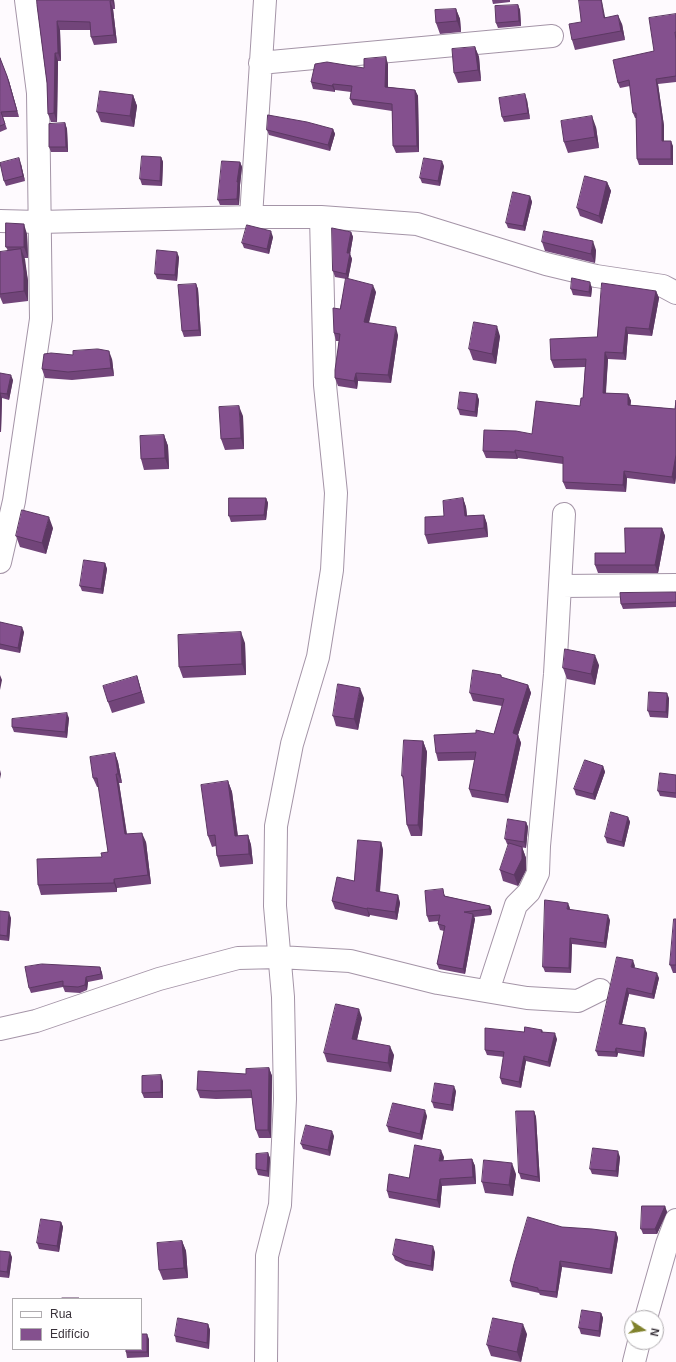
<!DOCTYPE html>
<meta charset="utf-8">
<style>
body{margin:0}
#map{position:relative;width:676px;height:1362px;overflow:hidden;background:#fefafe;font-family:Arial,sans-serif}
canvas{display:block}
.legend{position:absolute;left:12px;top:1298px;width:130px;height:52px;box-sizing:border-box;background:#fff;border:1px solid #b0adb0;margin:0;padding:5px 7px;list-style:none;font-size:12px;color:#39323a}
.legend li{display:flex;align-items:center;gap:8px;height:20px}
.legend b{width:20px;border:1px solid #b0adb0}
.north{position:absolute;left:624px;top:1310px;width:40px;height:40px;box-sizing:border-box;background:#fff;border:1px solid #b0adb0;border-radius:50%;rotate:102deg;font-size:11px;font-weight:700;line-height:16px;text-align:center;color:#39323a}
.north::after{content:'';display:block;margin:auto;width:14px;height:18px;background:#80822c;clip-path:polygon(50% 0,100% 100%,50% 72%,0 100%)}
</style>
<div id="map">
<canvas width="676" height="1362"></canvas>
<ul class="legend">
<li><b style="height:5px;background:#fff"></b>Rua</li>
<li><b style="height:11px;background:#84508e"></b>Edifício</li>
</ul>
<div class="north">N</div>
</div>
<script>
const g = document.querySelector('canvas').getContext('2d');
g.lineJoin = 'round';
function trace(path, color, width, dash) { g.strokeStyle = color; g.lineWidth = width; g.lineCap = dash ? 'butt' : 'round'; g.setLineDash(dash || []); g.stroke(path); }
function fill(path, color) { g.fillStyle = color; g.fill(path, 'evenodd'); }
const minor = new Path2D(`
 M 260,63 L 552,36
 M 251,217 L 265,0
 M 0,221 L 39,222 L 251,217 L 321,217 L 417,224 L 546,264 L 596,276 L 663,286 L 676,293
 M 0,562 L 14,501 L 41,319 L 38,93 L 26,0
 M 561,586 L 676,585
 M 488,991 L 516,905 L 529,892 L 538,873 L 539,846 L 555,674 L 564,514
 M 0,1029 L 36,1021 L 159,979 L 238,958 L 279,957 L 350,961 L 438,983 L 527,998 L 578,1001 L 600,990
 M 646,1318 L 667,1244 L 676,1220
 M 266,1362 L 267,1256 L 280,1205 L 285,1099 L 283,997 L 275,906 L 276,826 L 292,744 L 318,657 L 332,570 L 336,493 L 325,385 L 321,217
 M 634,1362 L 639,1342`);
trace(minor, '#a494a7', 24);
trace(minor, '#fff', 22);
fill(new Path2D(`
 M 114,0 L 115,9 L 113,9 L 117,43 L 94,45 L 91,37 L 91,30 L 60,30 L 61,61 L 58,61 L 57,122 L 51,122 L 48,114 L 47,83 L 37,5 Z
 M 492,0 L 510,0 L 510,2 L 493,4 Z
 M 518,5 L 520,10 L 521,26 L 498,28 L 496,23 Z
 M 456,9 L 460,19 L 461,32 L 440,34 L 436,23 Z
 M 676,14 L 676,82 L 658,84 L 664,126 L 664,141 L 673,146 L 673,165 L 639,165 L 637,159 L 636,118 L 635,118 L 633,113 L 630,86 L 620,88 L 618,83 L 654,51 Z
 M 606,17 L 622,24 L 625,40 L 575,50 L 572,40 Z
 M 475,47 L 479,57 L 481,81 L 458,83 L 454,73 Z
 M 0,58 L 9,81 L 19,117 L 3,117 L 7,129 L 0,132 Z
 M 388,64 L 388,87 L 415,90 L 418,96 L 419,152 L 396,153 L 393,146 L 392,111 L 353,105 L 350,99 L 351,92 L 335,90 L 335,92 L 313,89 L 311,82 L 364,68 Z
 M 133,95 L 137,106 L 134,127 L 101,122 L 97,112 Z
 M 527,100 L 530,119 L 504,122 L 502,117 Z
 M 65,123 L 67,129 L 68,152 L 51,152 L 49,147 Z
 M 596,127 L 599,148 L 568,153 L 564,142 Z
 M 333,129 L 335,134 L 330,151 L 269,135 L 267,130 Z
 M 161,157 L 163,162 L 162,186 L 142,185 L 140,179 Z
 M 240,162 L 242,167 L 240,185 L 240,187 L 239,205 L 220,205 L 218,200 Z
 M 21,164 L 25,181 L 6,186 L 4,181 Z
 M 444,166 L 440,186 L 422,183 L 420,178 Z
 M 607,182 L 611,191 L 602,224 L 580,216 L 577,208 Z
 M 530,196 L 532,202 L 525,231 L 508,228 L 506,223 Z
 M 351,232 L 353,237 L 350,254 L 352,259 L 348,279 L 376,292 L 369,323 L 398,335 L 391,383 L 358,381 L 357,389 L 338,386 L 335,378 L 339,341 L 336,341 L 334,333 L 340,309 L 346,279 L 335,277 L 333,271 Z
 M 27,234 L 28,258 L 24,258 L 28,281 L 28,301 L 3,304 L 0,297 L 0,294 L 8,251 L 6,247 Z
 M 273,237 L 269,254 L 244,248 L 242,243 Z
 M 542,242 L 596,250 L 595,263 L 545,251 Z
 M 179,257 L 177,281 L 157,279 L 155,274 Z
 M 196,284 L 198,289 L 201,336 L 184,337 L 182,331 Z
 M 592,288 L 591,297 L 573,295 L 571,289 Z
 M 656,291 L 659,298 L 652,336 L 628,334 L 626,360 L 608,359 L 606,393 L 628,394 L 631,401 L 630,405 L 675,409 L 676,400 L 676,477 L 675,484 L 627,478 L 626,492 L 566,489 L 563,482 L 563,464 L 518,458 L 517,459 L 486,458 L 483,451 L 532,434 L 580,406 L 583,398 L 585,367 L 554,368 L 551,360 L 597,337 Z
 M 500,336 L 496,364 L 473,360 L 469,349 Z
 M 112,359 L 114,376 L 72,380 L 45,378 L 42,369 Z
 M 0,373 L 13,380 L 9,400 L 2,398 L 1,432 L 0,432 Z
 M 477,394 L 479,400 L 477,417 L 460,415 L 458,409 Z
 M 243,416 L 244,449 L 225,450 L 221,439 Z
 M 164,435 L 168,446 L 169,469 L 144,470 L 141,459 Z
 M 266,498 L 268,503 L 266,520 L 231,522 L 229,516 Z
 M 463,498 L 466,507 L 467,516 L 484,515 L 487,524 L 488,537 L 428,544 L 425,535 Z
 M 53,528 L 46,554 L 20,547 L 16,536 Z
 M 662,528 L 665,536 L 658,573 L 598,573 L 595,565 L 625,553 Z
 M 105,563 L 107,569 L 103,594 L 82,591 L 80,586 Z
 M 676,592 L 676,607 L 623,609 L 621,604 Z
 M 0,622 L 24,632 L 20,653 L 0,649 Z
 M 245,643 L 246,675 L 183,678 L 179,667 Z
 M 599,665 L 595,685 L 567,679 L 563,668 Z
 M 501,675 L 502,678 L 528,685 L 531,693 L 518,735 L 521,743 L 508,803 L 472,797 L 469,789 L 475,760 L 438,761 L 436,753 L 494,734 L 502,706 L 473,701 L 470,693 Z
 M 137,676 L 145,703 L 112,713 L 108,702 Z
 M 364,698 L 358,730 L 336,726 L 333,716 Z
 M 669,698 L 668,718 L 650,717 L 648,711 Z
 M 69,718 L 67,738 L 14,732 L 12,727 Z
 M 423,741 L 427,752 L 422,836 L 411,836 L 407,825 L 404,782 L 402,776 Z
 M 115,753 L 118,762 L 122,783 L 119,783 L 127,834 L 146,842 L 151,884 L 117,888 L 117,892 L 41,895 L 38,885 L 102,857 L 108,852 L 99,787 L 97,787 L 93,778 Z
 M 603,766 L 605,772 L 595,800 L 576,795 L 574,789 Z
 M 676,775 L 676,798 L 660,796 L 658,791 Z
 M 228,781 L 232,792 L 238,836 L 248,835 L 251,845 L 253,864 L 220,867 L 217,856 L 216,846 L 212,847 L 208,836 Z
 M 628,817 L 630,822 L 624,847 L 607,843 L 605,837 Z
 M 526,822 L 528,827 L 526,848 L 520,847 L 522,847 L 526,858 L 526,870 L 518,886 L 503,881 L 500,870 L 509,845 L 507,844 L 505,839 Z
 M 381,842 L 383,850 L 380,892 L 398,895 L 400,903 L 397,920 L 370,915 L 369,917 L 335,909 L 332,901 L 354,881 Z
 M 445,894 L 445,896 L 490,906 L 492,911 L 491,915 L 474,917 L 475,919 L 465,974 L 439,969 L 437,964 L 444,931 L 440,930 L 438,924 L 439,921 L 429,922 L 427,916 Z
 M 570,908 L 570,910 L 610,920 L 606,948 L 572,944 L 571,973 L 545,972 L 543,967 Z
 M 0,911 L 11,918 L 9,941 L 0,940 Z
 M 676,919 L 676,973 L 673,973 L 670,965 Z
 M 635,966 L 634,968 L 659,978 L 654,999 L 629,994 L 622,1024 L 647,1033 L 644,1057 L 618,1053 L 617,1057 L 598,1056 L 596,1051 Z
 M 100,967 L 102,973 L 103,979 L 88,982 L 87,990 L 80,993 L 65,992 L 63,987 L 31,993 L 29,988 Z
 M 362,1018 L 357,1040 L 394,1055 L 391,1072 L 327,1062 L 324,1053 Z
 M 542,1030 L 543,1032 L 557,1039 L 550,1067 L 526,1061 L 521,1088 L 502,1084 L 500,1078 L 504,1057 L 487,1055 L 485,1050 Z
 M 269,1068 L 272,1076 L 271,1138 L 259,1138 L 256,1130 L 252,1098 L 216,1099 L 200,1098 L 197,1090 L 246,1074 Z
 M 163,1081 L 163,1098 L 144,1098 L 142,1093 Z
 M 456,1091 L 453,1111 L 434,1108 L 432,1102 Z
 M 534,1111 L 536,1117 L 540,1182 L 521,1179 L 519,1173 Z
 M 427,1116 L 422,1140 L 389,1132 L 387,1126 Z
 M 334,1136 L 330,1156 L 303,1149 L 301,1144 Z
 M 268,1153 L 270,1158 L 269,1177 L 258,1175 L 256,1169 Z
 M 444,1157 L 443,1161 L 472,1159 L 475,1166 L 476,1184 L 442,1186 L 440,1208 L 389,1198 L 387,1191 Z
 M 620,1157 L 618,1177 L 592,1174 L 590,1169 Z
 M 516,1174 L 513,1196 L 485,1193 L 482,1182 Z
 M 665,1206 L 667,1212 L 657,1234 L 643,1234 L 641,1229 Z
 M 61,1222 L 63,1227 L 59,1252 L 39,1249 L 37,1243 Z
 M 562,1227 L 616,1232 L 618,1238 L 612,1274 L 562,1267 L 557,1298 L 540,1295 L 539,1293 L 512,1287 L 510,1281 Z
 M 182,1241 L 186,1251 L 188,1278 L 163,1280 L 159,1270 Z
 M 0,1251 L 12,1257 L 9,1278 L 0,1277 Z
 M 435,1252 L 433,1271 L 406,1266 L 395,1260 L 393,1255 Z
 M 601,1313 L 603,1318 L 600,1337 L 581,1334 L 579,1328 Z
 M 208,1324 L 210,1330 L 209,1349 L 176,1342 L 175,1336 Z
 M 527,1334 L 521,1362 L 491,1356 L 487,1345 Z
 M 149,1339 L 149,1357 L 127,1358 L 126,1352 Z`), '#72457a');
fill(new Path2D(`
 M 112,0 L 114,0 L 115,9 Z
 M 601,0 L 602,0 L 602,1 L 607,27 L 604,18 Z
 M 110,1 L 113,9 L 117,43 L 114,35 Z
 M 518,5 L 520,10 L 521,26 L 519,21 Z
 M 456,9 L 460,19 L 461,32 L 457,21 Z
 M 618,15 L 622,24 L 625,40 L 621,31 Z
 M 57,21 L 60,30 L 61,61 L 58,53 Z
 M 475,47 L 479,57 L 481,81 L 478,70 Z
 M 55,53 L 58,61 L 57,122 L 54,113 Z
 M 386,57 L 388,64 L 388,94 L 385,87 Z
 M 7,76 L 9,81 L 19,117 L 17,111 Z
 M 656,79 L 658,84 L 664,126 L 664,146 L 662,141 Z
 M 333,84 L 335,90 L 335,92 L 332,86 Z
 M 415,90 L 418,96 L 419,152 L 417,146 Z
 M 525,94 L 527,100 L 530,119 L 528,113 Z
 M 133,95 L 137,106 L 134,127 L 130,116 Z
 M 592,116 L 596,127 L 599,148 L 595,137 Z
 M 65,123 L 67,129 L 68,152 L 66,147 Z
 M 333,129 L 335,134 L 330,151 L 328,145 Z
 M 671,141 L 673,146 L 673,165 L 671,159 Z
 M 161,157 L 163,162 L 162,186 L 160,181 Z
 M 19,158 L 21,164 L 25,181 L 23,176 Z
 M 442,161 L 444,166 L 440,186 L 438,181 Z
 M 240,162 L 242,167 L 240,185 L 240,187 L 239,205 L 237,199 L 237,182 Z
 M 607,182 L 611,191 L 602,224 L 599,216 Z
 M 530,196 L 532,202 L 525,231 L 523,226 Z
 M 24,224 L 27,234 L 28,258 L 24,247 Z
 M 271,231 L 273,237 L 269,254 L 267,249 Z
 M 351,232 L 353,237 L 350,254 L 352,259 L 348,279 L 346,274 L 347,253 Z
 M 593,241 L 596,250 L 595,263 L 591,254 Z
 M 21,249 L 25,259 L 28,281 L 28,301 L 24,291 Z
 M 177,252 L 179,257 L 177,281 L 175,275 Z
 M 590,282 L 592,288 L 591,297 L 589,292 Z
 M 196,284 L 198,289 L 201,336 L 199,330 Z
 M 373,285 L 376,292 L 367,330 L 364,322 Z
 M 656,291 L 659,298 L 652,336 L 649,329 Z
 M 497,326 L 500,336 L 496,364 L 492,354 Z
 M 396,327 L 398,335 L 391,383 L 388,375 Z
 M 626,327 L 628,334 L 626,360 L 623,353 Z
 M 109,351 L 112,359 L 114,376 L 111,368 Z
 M 605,352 L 608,359 L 605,401 L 603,393 Z
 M 356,373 L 358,381 L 357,389 L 354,381 Z
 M 11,375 L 13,380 L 9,400 L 7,394 Z
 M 0,393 L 2,398 L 1,432 L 0,429 Z
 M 477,394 L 479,400 L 477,417 L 475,412 Z
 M 628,394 L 631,401 L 630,412 L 628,405 Z
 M 239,406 L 243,416 L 244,449 L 241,438 Z
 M 164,435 L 168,446 L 169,469 L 165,458 Z
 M 515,450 L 518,458 L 517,459 L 515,452 Z
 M 676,455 L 676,477 L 675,484 L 672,477 Z
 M 624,471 L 627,478 L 626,492 L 623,485 Z
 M 266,498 L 268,503 L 266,520 L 264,515 Z
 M 463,498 L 466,507 L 468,525 L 465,516 Z
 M 484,515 L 487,524 L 488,537 L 484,528 Z
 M 49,517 L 53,528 L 46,554 L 42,543 Z
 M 662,528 L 665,536 L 658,573 L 655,565 Z
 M 105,563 L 107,569 L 103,594 L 101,589 Z
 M 22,627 L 24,632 L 20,653 L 18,648 Z
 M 241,632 L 245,643 L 246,675 L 242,664 Z
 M 595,655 L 599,665 L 595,685 L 591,674 Z
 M 0,675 L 2,680 L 0,690 Z
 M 137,676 L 140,686 L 145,703 L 141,692 Z
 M 528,685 L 531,693 L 518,735 L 521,743 L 508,803 L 505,795 L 513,733 Z
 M 360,688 L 364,698 L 358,730 L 354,719 Z
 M 667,693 L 669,698 L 668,718 L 666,712 Z
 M 67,713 L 69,718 L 67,738 L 65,732 Z
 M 423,741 L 427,752 L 422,836 L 418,825 Z
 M 115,753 L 118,762 L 122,783 L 118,774 Z
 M 603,766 L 605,772 L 595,800 L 593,794 Z
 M 0,770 L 1,774 L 0,779 Z
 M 116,774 L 119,783 L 128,843 L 125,834 Z
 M 228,781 L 232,792 L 239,846 L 235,836 Z
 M 628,817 L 630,822 L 624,847 L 622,842 Z
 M 526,822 L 528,827 L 526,848 L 524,842 Z
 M 142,833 L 146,842 L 151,884 L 148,875 Z
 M 248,835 L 251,845 L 253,864 L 249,854 Z
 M 381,842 L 383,850 L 379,899 L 376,891 Z
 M 522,847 L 526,858 L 526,870 L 518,886 L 514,875 Z
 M 114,879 L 117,888 L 117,892 L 114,883 Z
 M 398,895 L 400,903 L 397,920 L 395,912 Z
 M 568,903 L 570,908 L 569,915 L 567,909 Z
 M 490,906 L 492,911 L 491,915 L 489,909 Z
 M 367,908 L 370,915 L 369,917 L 367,909 Z
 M 9,912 L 11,918 L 9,941 L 7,936 Z
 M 473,914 L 475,919 L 465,974 L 463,969 Z
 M 608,915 L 610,920 L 606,948 L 604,943 Z
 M 570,938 L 572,944 L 571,973 L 569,968 Z
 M 633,960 L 635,966 L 633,973 L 631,967 Z
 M 100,967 L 102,973 L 103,979 L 101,974 Z
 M 657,973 L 659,978 L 654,999 L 652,994 Z
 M 86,977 L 88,982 L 87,990 L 85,985 Z
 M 627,988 L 629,994 L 621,1029 L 619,1024 Z
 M 359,1009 L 362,1018 L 355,1048 L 352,1039 Z
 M 645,1028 L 647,1033 L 644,1057 L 642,1052 Z
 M 555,1033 L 557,1039 L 550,1067 L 548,1062 Z
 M 390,1046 L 394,1055 L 391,1072 L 388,1063 Z
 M 616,1048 L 618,1053 L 617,1057 L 615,1052 Z
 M 524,1056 L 526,1061 L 521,1088 L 519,1082 Z
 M 269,1068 L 272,1076 L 271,1138 L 268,1130 Z
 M 161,1075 L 163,1081 L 163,1098 L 161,1092 Z
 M 454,1086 L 456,1091 L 453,1111 L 451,1105 Z
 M 425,1110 L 427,1116 L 422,1140 L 420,1134 Z
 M 534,1111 L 536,1117 L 540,1182 L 538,1177 Z
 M 332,1131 L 334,1136 L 330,1156 L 328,1150 Z
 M 441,1150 L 444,1157 L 442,1168 L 439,1161 Z
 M 618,1151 L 620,1157 L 618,1177 L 616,1171 Z
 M 268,1153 L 270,1158 L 269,1177 L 267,1171 Z
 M 472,1159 L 475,1166 L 476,1184 L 473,1177 Z
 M 512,1163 L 516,1174 L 513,1196 L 509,1185 Z
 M 440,1179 L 442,1186 L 440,1208 L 437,1200 Z
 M 665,1206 L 667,1212 L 657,1234 L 655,1229 Z
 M 61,1222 L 63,1227 L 59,1252 L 57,1246 Z
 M 616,1232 L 618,1238 L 612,1274 L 610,1269 Z
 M 182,1241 L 186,1251 L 188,1278 L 184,1268 Z
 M 433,1246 L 435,1252 L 433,1271 L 431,1266 Z
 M 10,1252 L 12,1257 L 9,1278 L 7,1272 Z
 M 560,1261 L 562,1267 L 557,1298 L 556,1292 Z
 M 601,1313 L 603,1318 L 600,1337 L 599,1331 Z
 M 208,1324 L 210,1330 L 209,1349 L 207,1343 Z
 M 523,1324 L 527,1334 L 521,1362 L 517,1352 Z
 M 147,1334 L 149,1339 L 149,1357 L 147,1352 Z`), '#5c3863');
const building = new Path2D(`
 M 37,0 L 112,0 L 110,1 L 114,35 L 91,37 L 90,22 L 57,21 L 58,53 L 55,53 L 54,113 L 48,114 L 47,83 L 37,5 Z
 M 579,0 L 601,0 L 604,18 L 618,15 L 621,31 L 572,40 L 569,24 L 581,22 Z
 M 518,5 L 519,21 L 496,23 L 495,6 Z
 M 456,9 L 457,21 L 436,23 L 435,10 Z
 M 676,14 L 676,32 L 675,32 L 676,40 L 676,76 L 656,79 L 662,121 L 662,141 L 671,141 L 671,159 L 637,159 L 636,113 L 633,113 L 629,80 L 618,83 L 613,60 L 654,51 L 649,18 Z
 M 475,47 L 478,70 L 454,73 L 452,49 Z
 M 386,57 L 385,87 L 415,90 L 417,146 L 393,146 L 392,104 L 350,99 L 352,86 L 333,84 L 332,86 L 311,82 L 315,64 L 327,62 L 364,68 L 364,59 Z
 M 0,58 L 7,76 L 17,111 L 1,112 L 5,124 L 0,126 Z
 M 100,91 L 133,95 L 130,116 L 97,112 Z
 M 525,94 L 528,113 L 502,117 L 499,98 Z
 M 268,115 L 307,122 L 333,129 L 328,145 L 267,130 Z
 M 592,116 L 595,137 L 564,142 L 561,121 Z
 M 65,123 L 66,147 L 49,147 L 49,124 Z
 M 142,156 L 161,157 L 160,181 L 140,179 Z
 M 19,158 L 23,176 L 4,181 L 0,163 Z
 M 424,158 L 442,161 L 438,181 L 420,178 Z
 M 222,161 L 240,162 L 237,182 L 238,182 L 237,199 L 218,200 Z
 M 585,176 L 607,182 L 599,216 L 577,208 Z
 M 513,192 L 530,196 L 523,226 L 506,223 Z
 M 6,223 L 24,224 L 24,247 L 6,247 Z
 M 247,225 L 271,231 L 267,249 L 242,243 Z
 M 332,228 L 351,232 L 347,253 L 350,253 L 346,274 L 333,271 Z
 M 544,231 L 593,241 L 591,254 L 542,242 Z
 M 21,249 L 24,271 L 24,291 L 0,294 L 0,252 Z
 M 157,250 L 177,252 L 175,275 L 155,274 Z
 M 346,278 L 373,285 L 364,322 L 396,327 L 388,375 L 356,373 L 354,381 L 335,378 L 335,370 L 340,334 L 334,333 L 333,308 L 340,309 Z
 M 572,278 L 590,282 L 589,292 L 571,289 Z
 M 602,283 L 656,291 L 649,329 L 626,327 L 623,353 L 605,352 L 603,393 L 628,394 L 628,405 L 675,409 L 676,400 L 676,455 L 672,477 L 624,471 L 623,485 L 563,482 L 563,457 L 515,450 L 515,452 L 483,451 L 484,430 L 516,431 L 532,434 L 536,401 L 580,406 L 581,398 L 583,398 L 586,359 L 551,360 L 550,339 L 597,337 Z
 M 196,284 L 199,330 L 182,331 L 178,285 Z
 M 474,322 L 497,326 L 492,354 L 469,349 Z
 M 98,349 L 109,351 L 111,368 L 68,372 L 42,369 L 44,354 L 51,353 L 73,355 L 73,351 Z
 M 0,373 L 11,375 L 7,394 L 0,393 L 0,399 Z
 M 460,392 L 477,394 L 475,412 L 458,409 Z
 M 239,406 L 241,438 L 221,439 L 219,407 Z
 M 164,435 L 165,458 L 141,459 L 140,436 Z
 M 229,498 L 266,498 L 264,515 L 229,516 Z
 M 463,498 L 465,516 L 484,515 L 484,528 L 425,535 L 425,517 L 444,516 L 443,501 Z
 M 22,510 L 49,517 L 42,543 L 16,536 Z
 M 625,528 L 662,528 L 655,565 L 595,565 L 595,553 L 625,553 Z
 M 84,560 L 105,563 L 101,589 L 80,586 Z
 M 674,592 L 676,592 L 676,602 L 621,604 L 620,593 Z
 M 0,622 L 22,627 L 18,648 L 0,644 Z
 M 241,632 L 242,664 L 179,667 L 178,635 Z
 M 565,649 L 595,655 L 591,674 L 563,668 Z
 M 473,670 L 501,675 L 501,677 L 528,685 L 513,733 L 518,735 L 505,795 L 469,789 L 476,752 L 436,753 L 434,735 L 476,733 L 476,730 L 494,734 L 504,699 L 470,693 Z
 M 137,676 L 141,692 L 108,702 L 103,686 Z
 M 338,684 L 360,688 L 354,719 L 333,716 Z
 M 649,692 L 667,693 L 666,712 L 648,711 Z
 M 67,713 L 65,732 L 12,727 L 12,719 Z
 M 404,740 L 423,741 L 418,825 L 407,825 L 403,776 L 402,776 Z
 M 115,753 L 118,774 L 116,774 L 125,834 L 142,833 L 148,875 L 114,879 L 114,883 L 38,885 L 37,859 L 102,857 L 101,853 L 108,852 L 97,778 L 93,778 L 90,757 Z
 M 585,760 L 603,766 L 593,794 L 574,789 Z
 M 660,773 L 676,775 L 676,793 L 658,791 Z
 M 228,781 L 235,836 L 248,835 L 249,854 L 217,856 L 215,835 L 208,836 L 201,785 Z
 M 611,812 L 628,817 L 622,842 L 605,837 Z
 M 508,819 L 526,822 L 524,842 L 505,839 Z
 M 358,840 L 381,842 L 376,891 L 398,895 L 395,912 L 367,908 L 367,909 L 332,901 L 337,877 L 354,881 Z
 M 509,843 L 522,847 L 522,859 L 514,875 L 500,870 Z
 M 443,889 L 444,896 L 490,906 L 489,909 L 464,912 L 473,914 L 463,969 L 437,964 L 445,926 L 438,924 L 440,915 L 427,916 L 425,891 Z
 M 545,900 L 568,903 L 567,909 L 608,915 L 604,943 L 570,938 L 569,968 L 543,967 Z
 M 0,911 L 9,912 L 7,936 L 0,935 Z
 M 674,919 L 676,919 L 676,965 L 670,965 Z
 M 617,957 L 633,960 L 631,967 L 657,973 L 652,994 L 627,988 L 619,1024 L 645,1028 L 642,1052 L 616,1048 L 615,1052 L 596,1051 Z
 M 42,964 L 100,967 L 101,974 L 86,977 L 85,985 L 78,987 L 63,986 L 63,981 L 29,988 L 25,967 Z
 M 336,1004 L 359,1009 L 352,1039 L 390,1046 L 388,1063 L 324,1053 Z
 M 525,1027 L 542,1030 L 541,1032 L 555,1033 L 548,1062 L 524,1056 L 519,1082 L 500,1078 L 504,1052 L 485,1050 L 485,1028 L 524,1032 Z
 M 269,1068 L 268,1130 L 256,1130 L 251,1090 L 214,1091 L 197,1090 L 198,1071 L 246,1074 L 246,1069 Z
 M 161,1075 L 161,1092 L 142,1093 L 142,1076 Z
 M 435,1083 L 454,1086 L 451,1105 L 432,1102 Z
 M 393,1103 L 425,1110 L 420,1134 L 387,1126 Z
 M 516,1111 L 534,1111 L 538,1177 L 519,1173 Z
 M 306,1125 L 332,1131 L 328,1150 L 301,1144 Z
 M 415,1145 L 441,1150 L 439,1161 L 472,1159 L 473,1177 L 440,1179 L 437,1200 L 387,1191 L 389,1174 L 409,1178 Z
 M 593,1148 L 618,1151 L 616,1171 L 590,1169 Z
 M 268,1153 L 267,1171 L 256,1169 L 256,1154 Z
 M 484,1160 L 512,1163 L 509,1185 L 482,1182 Z
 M 642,1206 L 665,1206 L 655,1229 L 641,1229 Z
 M 528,1217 L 562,1227 L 592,1229 L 616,1232 L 610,1269 L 560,1261 L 556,1292 L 538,1290 L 538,1288 L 510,1281 L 514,1264 Z
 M 41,1219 L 61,1222 L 57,1246 L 37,1243 Z
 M 396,1239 L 433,1246 L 431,1266 L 404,1260 L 393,1255 Z
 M 182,1241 L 184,1268 L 159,1270 L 157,1243 Z
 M 0,1251 L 10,1252 L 7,1272 L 0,1271 Z
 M 62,1298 L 79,1298 L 79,1299 L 62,1299 Z
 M 582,1310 L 601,1313 L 599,1331 L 579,1328 Z
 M 178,1318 L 208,1324 L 207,1343 L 175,1336 Z
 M 493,1318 L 523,1324 L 517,1352 L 487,1345 Z
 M 141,1334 L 147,1334 L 147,1352 L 126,1352 L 126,1349 L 141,1349 Z`);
fill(building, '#84508e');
trace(building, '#5c3863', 1);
</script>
